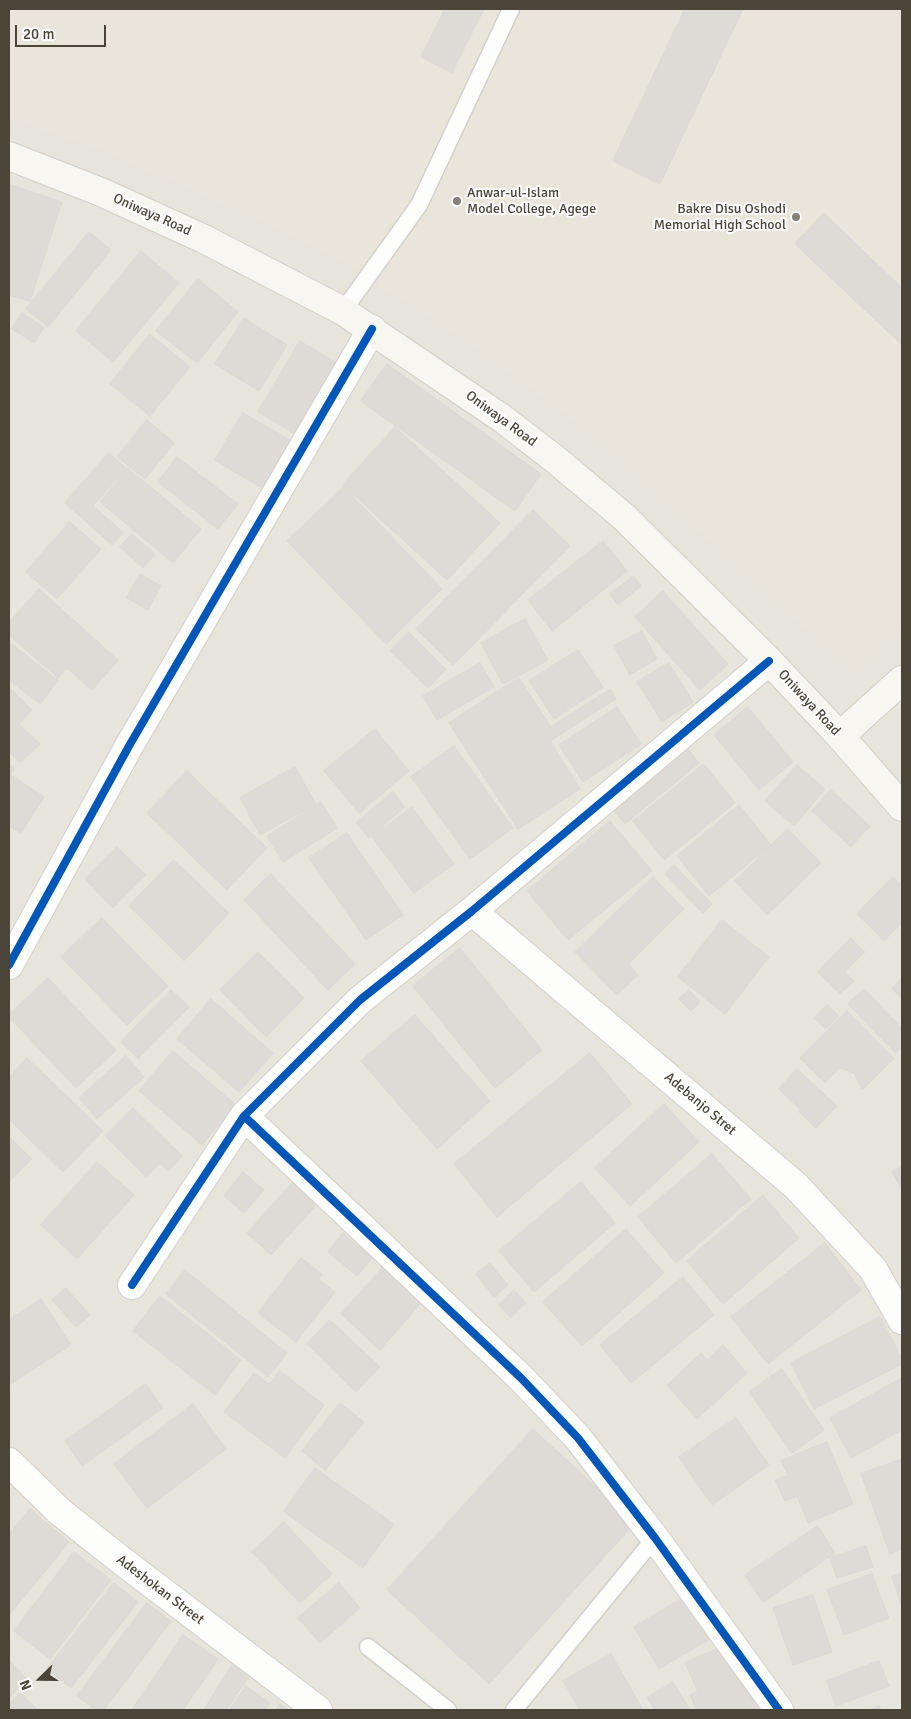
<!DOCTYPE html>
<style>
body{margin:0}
#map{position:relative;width:911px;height:1719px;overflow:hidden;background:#f4f2ee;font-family:Signika,sans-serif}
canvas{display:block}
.frame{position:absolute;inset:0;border:10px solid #4b4439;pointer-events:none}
.north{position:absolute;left:15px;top:1654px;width:50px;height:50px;-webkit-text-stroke:4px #fff;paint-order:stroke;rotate:248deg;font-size:14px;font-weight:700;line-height:20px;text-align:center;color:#4b4439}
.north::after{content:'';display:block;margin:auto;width:18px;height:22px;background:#4b4439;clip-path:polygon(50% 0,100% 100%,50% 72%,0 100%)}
.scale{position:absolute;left:15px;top:25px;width:91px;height:22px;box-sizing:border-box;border:2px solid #4b4439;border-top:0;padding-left:6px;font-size:15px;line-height:18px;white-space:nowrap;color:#4b4439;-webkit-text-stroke:4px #fff;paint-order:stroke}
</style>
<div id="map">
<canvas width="911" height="1719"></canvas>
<div class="frame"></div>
<div class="north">N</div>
<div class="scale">20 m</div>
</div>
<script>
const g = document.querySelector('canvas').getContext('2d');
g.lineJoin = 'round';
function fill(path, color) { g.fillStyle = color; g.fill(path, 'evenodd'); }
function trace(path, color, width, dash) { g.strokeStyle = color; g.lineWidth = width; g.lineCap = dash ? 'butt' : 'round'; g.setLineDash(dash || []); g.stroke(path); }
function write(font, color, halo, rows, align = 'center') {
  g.font = font + ' Signika,sans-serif'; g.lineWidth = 4; g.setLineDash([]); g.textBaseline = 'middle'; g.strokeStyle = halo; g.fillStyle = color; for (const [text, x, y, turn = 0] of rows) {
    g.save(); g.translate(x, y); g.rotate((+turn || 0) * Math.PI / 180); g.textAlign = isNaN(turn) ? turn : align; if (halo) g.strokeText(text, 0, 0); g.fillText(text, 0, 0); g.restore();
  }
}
fill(new Path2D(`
 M 9,9 L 902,9 L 902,1710 L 9,1710 Z`), '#e7e4dc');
fill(new Path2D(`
 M 9,9 L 902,9 L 902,627 L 856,675 L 580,425 L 453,332 L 317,247 L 114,155 L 9,118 Z`), '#eae5da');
const building = new Path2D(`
 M 445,9 L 484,9 L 452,73 L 421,57 Z
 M 685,9 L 743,9 L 660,184 L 613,161 Z
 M 9,184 L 62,202 L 30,301 L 9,295 Z
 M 824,213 L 902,288 L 902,345 L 795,244 Z
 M 89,232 L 111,250 L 48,327 L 26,309 Z
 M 141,251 L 179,283 L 113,362 L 76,331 Z
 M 198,279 L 238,312 L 197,363 L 156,331 Z
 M 22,313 L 44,327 L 34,343 L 12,329 Z
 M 244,318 L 287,345 L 259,391 L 215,364 Z
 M 150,334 L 190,367 L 150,416 L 110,384 Z
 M 300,341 L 340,365 L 302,438 L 258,412 Z
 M 387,364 L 541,474 L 515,511 L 361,401 Z
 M 243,413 L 290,440 L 262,488 L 215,460 Z
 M 147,420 L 174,443 L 145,479 L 117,457 Z
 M 395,427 L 500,523 L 447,580 L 343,485 Z
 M 109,453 L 126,468 L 93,506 L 123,532 L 112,545 L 65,503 Z
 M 177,457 L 238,504 L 218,529 L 158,482 Z
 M 128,468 L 201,529 L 173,563 L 100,502 Z
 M 344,487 L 442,589 L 386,644 L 287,541 Z
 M 533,510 L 570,546 L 453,665 L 416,629 Z
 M 70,522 L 101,549 L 57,599 L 26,572 Z
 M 132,534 L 155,554 L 143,568 L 120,547 Z
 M 603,541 L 627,571 L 552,631 L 528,600 Z
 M 140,574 L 161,586 L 148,610 L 127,598 Z
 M 634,576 L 641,586 L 618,605 L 610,594 Z
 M 39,589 L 118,660 L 92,690 L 67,668 L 58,678 L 9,635 L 9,623 Z
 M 663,591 L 728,664 L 700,690 L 635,617 Z
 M 525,619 L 548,660 L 503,684 L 481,643 Z
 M 642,631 L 657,659 L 630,675 L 614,646 Z
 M 409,632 L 446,670 L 428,688 L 390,651 Z
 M 9,642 L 58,680 L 40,704 L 9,680 Z
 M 578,650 L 603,687 L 554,719 L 529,681 Z
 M 480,663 L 494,687 L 437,720 L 423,696 Z
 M 669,663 L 693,702 L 662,722 L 637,682 Z
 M 519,678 L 551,727 L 610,689 L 616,699 L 550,741 L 580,789 L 518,829 L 449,723 Z
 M 9,687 L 32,710 L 19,724 L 40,744 L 20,763 L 9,752 Z
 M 617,707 L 641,744 L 583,782 L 559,745 Z
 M 748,707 L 793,762 L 759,790 L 714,735 Z
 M 375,729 L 409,771 L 359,813 L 324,771 Z
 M 683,743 L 699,763 L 625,824 L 609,805 Z
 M 454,746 L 513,828 L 470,859 L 411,777 Z
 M 9,763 L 15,769 L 9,776 Z
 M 704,764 L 735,803 L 664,860 L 633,821 Z
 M 797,765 L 825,789 L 794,826 L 765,801 Z
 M 295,767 L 316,804 L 260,835 L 240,798 Z
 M 187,771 L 267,848 L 227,890 L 147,813 Z
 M 11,775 L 44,797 L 21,833 L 9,826 L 9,779 Z
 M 831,790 L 870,826 L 851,847 L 812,811 Z
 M 393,792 L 405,807 L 369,838 L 356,823 Z
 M 321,802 L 337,828 L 283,862 L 267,836 Z
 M 739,805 L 771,845 L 709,896 L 677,856 Z
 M 412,807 L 454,864 L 414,893 L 372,837 Z
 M 610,821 L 652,871 L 568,940 L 527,891 Z
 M 788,829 L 821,863 L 767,915 L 735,881 Z
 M 347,833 L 403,915 L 366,940 L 309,858 Z
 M 117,847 L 146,875 L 113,908 L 85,879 Z
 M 174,860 L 229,913 L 184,961 L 129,906 Z
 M 674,865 L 712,904 L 703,913 L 665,874 Z
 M 271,874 L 355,964 L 328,990 L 244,900 Z
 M 653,877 L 684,909 L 628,964 L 638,975 L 617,995 L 575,952 Z
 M 893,877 L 902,886 L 902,923 L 884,941 L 857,914 Z
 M 102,918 L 168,986 L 127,1025 L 61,957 Z
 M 722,920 L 769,957 L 725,1014 L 678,977 Z
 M 851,938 L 865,952 L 845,972 L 854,981 L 840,994 L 818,972 Z
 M 460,948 L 542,1050 L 495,1088 L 413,986 Z
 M 258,952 L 304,998 L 266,1037 L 220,990 Z
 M 48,978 L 116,1050 L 76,1088 L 9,1017 L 9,1015 Z
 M 902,978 L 902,999 L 892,989 Z
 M 864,989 L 902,1028 L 902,1047 L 896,1053 L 848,1004 Z
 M 171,990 L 189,1007 L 138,1059 L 121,1042 Z
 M 689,990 L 700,1002 L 691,1011 L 679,999 Z
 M 211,999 L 273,1053 L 239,1092 L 177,1039 Z
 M 828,1005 L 839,1016 L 825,1029 L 814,1018 Z
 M 847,1011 L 894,1058 L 862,1090 L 854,1073 L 840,1068 L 825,1083 L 800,1058 Z
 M 415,1015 L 490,1101 L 437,1149 L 361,1061 Z
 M 173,1051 L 236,1105 L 202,1145 L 139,1091 Z
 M 590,1053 L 632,1104 L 497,1217 L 454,1164 Z
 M 126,1056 L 144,1077 L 97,1119 L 79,1098 Z
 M 27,1058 L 103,1131 L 63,1172 L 9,1119 L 9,1078 Z
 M 797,1069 L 837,1106 L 816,1128 L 799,1112 L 801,1110 L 779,1089 Z
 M 664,1104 L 699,1142 L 630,1206 L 595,1168 Z
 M 133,1108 L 182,1156 L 168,1171 L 160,1163 L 146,1177 L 105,1136 Z
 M 9,1136 L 32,1159 L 9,1182 Z
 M 712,1154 L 751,1199 L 676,1263 L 638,1217 Z
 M 97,1162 L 134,1195 L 77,1259 L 41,1225 Z
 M 902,1167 L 902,1190 L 892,1172 Z
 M 243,1172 L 264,1190 L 244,1213 L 224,1196 Z
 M 296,1179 L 320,1201 L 271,1255 L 247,1233 Z
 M 581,1182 L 615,1223 L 534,1292 L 499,1251 Z
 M 763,1195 L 799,1238 L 723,1304 L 687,1261 Z
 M 626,1229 L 664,1273 L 582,1346 L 543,1302 Z
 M 343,1233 L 372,1258 L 357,1276 L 328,1252 Z
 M 825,1243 L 861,1290 L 768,1364 L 731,1317 Z
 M 301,1258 L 322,1274 L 319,1279 L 335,1292 L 296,1342 L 258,1313 Z
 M 388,1262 L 426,1297 L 380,1350 L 341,1314 Z
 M 490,1263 L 508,1285 L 494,1297 L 476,1274 Z
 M 185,1270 L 287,1353 L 268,1377 L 166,1294 Z
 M 683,1277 L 714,1315 L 631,1383 L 600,1345 Z
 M 66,1288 L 90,1315 L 76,1327 L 52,1300 Z
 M 514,1290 L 526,1303 L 511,1318 L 499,1305 Z
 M 160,1296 L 241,1360 L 215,1395 L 133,1331 Z
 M 41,1299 L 71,1345 L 9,1385 L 9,1320 Z
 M 880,1317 L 902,1359 L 902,1364 L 814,1409 L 791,1363 Z
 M 330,1320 L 380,1367 L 356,1392 L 307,1344 Z
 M 723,1345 L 747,1373 L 697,1419 L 667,1385 L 701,1353 L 707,1360 Z
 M 782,1369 L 824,1430 L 792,1453 L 749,1392 Z
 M 280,1371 L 324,1405 L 285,1458 L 224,1412 L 254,1373 L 269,1384 Z
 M 902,1378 L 902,1430 L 851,1458 L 830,1418 Z
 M 146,1384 L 163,1408 L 82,1466 L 65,1441 Z
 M 340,1403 L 364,1422 L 325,1470 L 302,1451 Z
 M 193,1404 L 226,1449 L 147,1508 L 114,1464 Z
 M 736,1418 L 769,1465 L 712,1505 L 679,1457 Z
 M 533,1429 L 635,1523 L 489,1684 L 387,1590 Z
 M 827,1442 L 853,1504 L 808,1523 L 797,1496 L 785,1501 L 775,1480 L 788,1475 L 781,1461 Z
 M 902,1459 L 902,1549 L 890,1554 L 861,1474 Z
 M 315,1468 L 394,1524 L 363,1568 L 284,1512 Z
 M 30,1509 L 69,1542 L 9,1615 L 9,1535 Z
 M 284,1522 L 332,1574 L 300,1603 L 252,1552 Z
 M 818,1526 L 835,1553 L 763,1602 L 745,1575 Z
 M 866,1546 L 873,1567 L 837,1578 L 830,1558 Z
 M 74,1552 L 111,1580 L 50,1659 L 14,1631 Z
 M 902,1573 L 902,1607 L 892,1577 Z
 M 872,1574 L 889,1618 L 844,1635 L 827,1590 Z
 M 114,1583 L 138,1602 L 71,1688 L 47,1669 Z
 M 339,1583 L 360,1608 L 320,1643 L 298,1618 Z
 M 688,1595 L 713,1637 L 659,1669 L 634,1627 Z
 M 813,1595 L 832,1652 L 793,1665 L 773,1608 Z
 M 147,1603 L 171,1621 L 104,1710 L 96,1710 L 77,1696 Z
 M 183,1635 L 218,1659 L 183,1710 L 132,1710 Z
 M 728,1644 L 759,1710 L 697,1710 L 690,1695 L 698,1691 L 685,1663 Z
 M 611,1654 L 643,1710 L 580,1710 L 563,1681 Z
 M 9,1660 L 27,1679 L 9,1698 Z
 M 879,1661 L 889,1686 L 836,1706 L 827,1681 Z
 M 233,1664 L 250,1675 L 226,1710 L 204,1710 Z
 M 673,1682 L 690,1710 L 655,1710 L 647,1698 Z
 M 246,1686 L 270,1703 L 265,1710 L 230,1710 Z
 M 20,1693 L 38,1710 L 9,1710 L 9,1705 Z
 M 280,1704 L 289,1710 L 276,1710 Z
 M 879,1706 L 881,1710 L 870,1710 Z`);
fill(building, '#dedbd6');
trace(building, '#dcd9d4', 1);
const lane = new Path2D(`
 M 343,311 L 419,205 L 511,9
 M 368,1647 L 448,1710
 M 514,1710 L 655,1538`);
const street = new Path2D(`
 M 472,911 L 796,1186 L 873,1269 L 902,1320
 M 9,965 L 129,746 L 372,329
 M 244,1116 L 521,1378 L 578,1438 L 655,1538 L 779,1710
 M 132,1285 L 244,1116 L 360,1000 L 472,911 L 769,661
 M 9,1462 L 59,1511 L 122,1561 L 318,1710`);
const secondary = new Path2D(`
 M 9,156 L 101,192 L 204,239 L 343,311 L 503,419 L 556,460 L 624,517 L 769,661 L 840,736 L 902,807
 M 840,736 L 902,680`);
trace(lane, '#d2d0cb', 19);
trace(street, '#d2d0cb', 30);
trace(secondary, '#d3cfc5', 30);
trace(lane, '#fdfdfc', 16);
trace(street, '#fdfdfc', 28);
trace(secondary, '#f7f6f1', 28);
trace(new Path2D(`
 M 9,965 L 129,746 L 372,329
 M 244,1116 L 521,1378 L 578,1438 L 655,1538 L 779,1710
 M 132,1285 L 244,1116 L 360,1000 L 472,911 L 769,661`), '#0057b8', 8);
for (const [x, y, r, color] of [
 [457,201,5,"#868178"],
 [796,217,5,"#868178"]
]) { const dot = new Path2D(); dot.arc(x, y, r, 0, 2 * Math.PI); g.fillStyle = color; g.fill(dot); trace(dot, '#fff', 2); }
write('14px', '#4b4439', '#fff', [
 ["Anwar-ul-Islam",467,193],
 ["Model College, Agege",467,209],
 ["Bakre Disu Oshodi",786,209,"right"],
 ["Memorial High School",786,225,"right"]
], 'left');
write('14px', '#4b4439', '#fff', [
 ["Oniwaya Road",152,215,24],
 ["Oniwaya Road",501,419,36],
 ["Oniwaya Road",809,703,47],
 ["Adebanjo Stret",700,1104,40],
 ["Adeshokan Street",160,1590,37]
]);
</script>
